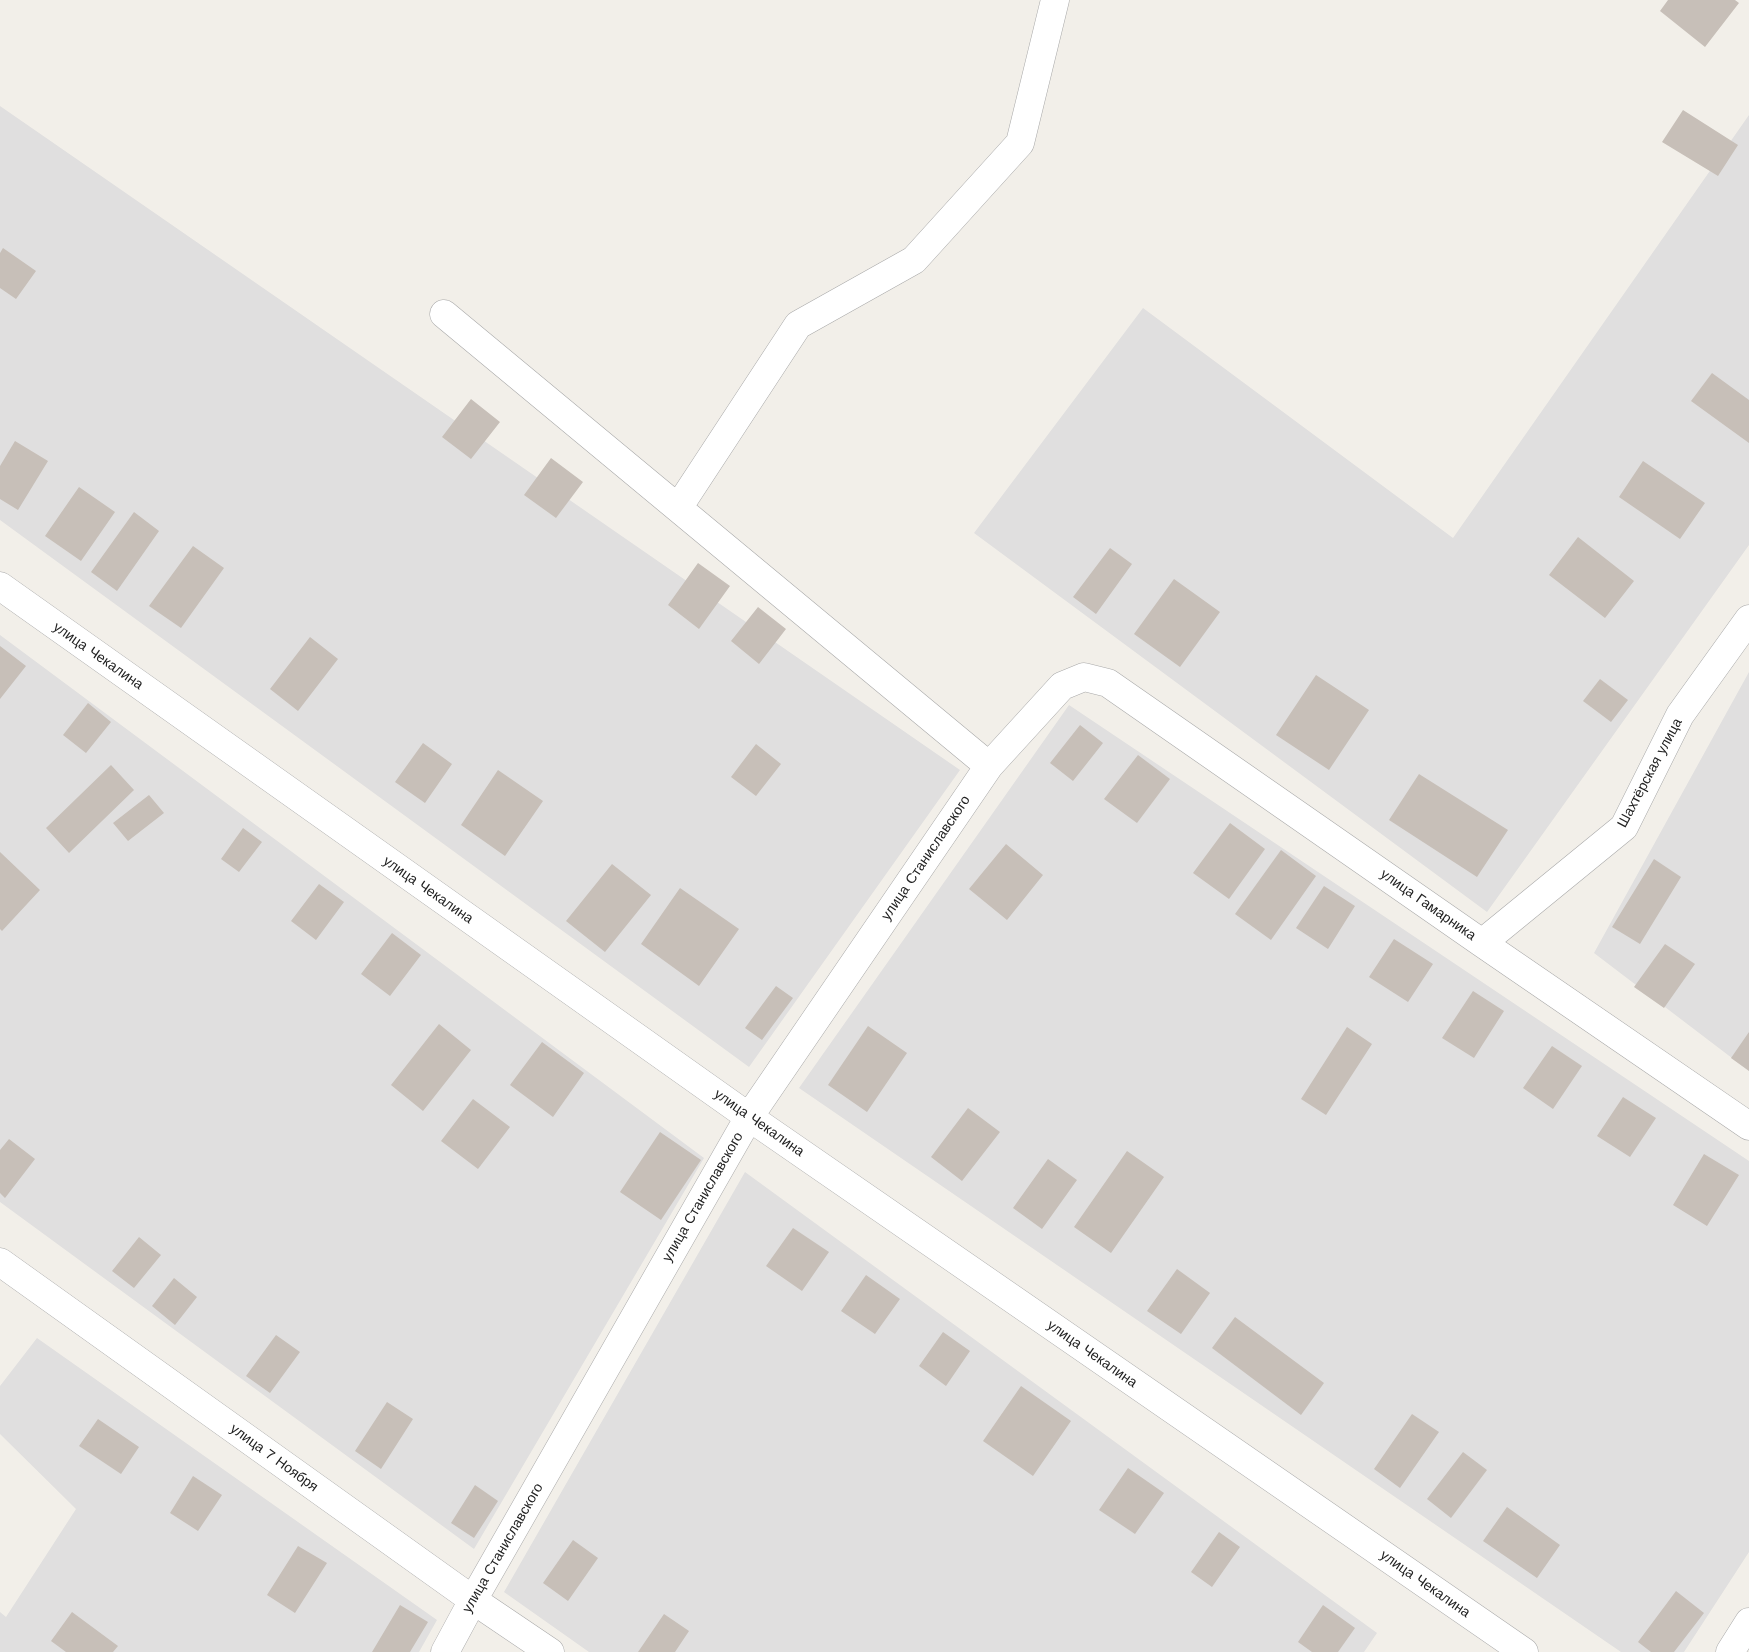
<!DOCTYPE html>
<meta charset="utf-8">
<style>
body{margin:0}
canvas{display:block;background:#f2efe9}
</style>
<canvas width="1749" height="1652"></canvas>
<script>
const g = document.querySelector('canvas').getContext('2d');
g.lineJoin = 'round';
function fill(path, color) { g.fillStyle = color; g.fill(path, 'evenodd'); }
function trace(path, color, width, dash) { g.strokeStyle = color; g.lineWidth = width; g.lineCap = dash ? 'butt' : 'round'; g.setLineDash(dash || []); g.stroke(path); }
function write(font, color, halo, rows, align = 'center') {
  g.font = font + ' "Work Sans",sans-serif'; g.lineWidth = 4; g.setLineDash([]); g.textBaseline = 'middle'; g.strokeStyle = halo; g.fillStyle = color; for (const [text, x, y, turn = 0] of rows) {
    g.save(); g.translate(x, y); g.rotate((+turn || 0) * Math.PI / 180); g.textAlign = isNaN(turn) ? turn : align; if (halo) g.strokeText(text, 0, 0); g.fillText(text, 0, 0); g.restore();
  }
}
fill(new Path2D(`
 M 0,106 L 960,770 L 749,1067 L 0,520 Z
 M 1749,115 L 1749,545 L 1487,912 L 974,533 L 1143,308 L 1453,538 Z
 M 0,635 L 704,1158 L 474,1549 L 0,1202 Z
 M 1749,672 L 1749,1071 L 1594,953 Z
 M 1069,705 L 1749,1161 L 1749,1552 L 1684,1652 L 1621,1652 L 799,1088 Z
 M 745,1172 L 1377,1633 L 1364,1652 L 589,1652 L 504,1592 Z
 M 37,1338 L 437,1620 L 419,1652 L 0,1652 L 0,1612 L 6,1617 L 76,1509 L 0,1434 L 0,1386 Z`), '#e0dfdf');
fill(new Path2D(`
 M 1668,0 L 1735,0 L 1739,3 L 1705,47 L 1660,11 Z
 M 1683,110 L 1738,145 L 1718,176 L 1662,142 Z
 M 3,248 L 36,271 L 16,299 L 0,288 L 0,253 Z
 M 1712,373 L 1749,400 L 1749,443 L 1691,401 Z
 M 471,399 L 500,422 L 471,459 L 442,437 Z
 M 15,441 L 48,461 L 18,510 L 0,499 L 0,466 Z
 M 551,458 L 583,482 L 556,518 L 524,495 Z
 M 1643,461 L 1705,503 L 1680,539 L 1619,497 Z
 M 79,487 L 115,512 L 81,561 L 45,536 Z
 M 134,512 L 159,531 L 117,591 L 91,572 Z
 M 1578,537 L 1634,581 L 1605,618 L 1549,575 Z
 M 193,546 L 224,568 L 181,628 L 149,606 Z
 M 1110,548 L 1132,564 L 1096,614 L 1073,597 Z
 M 698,563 L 730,586 L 699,629 L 668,605 Z
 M 1174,579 L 1220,612 L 1180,667 L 1134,634 Z
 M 758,607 L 786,629 L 759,664 L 731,641 Z
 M 310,637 L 338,659 L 298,711 L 270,689 Z
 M 0,646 L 26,666 L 0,699 Z
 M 1316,675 L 1369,710 L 1329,770 L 1276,735 Z
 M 1600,679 L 1628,700 L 1611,722 L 1583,701 Z
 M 88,703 L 111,722 L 86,753 L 63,735 Z
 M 1080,725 L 1103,743 L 1073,781 L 1050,763 Z
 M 423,743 L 452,764 L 425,803 L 395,782 Z
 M 756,744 L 781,764 L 756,796 L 731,777 Z
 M 1138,755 L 1170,779 L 1137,823 L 1104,799 Z
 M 111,765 L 134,790 L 69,853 L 46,828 Z
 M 498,770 L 543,801 L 505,856 L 461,825 Z
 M 1419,774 L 1508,830 L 1477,877 L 1389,820 Z
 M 149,795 L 164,813 L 128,841 L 113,823 Z
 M 1230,823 L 1265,849 L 1229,899 L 1193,873 Z
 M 243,828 L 262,842 L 239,872 L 221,859 Z
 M 1006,844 L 1043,875 L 1007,920 L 969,889 Z
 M 1281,850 L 1316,876 L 1271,940 L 1235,914 Z
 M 0,852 L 40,890 L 2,931 L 0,929 Z
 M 1654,859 L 1681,877 L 1640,944 L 1612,927 Z
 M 612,864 L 651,895 L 605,952 L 566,921 Z
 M 319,884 L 344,902 L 316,940 L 291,921 Z
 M 1324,886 L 1355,906 L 1328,949 L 1296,928 Z
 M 680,888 L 739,929 L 699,986 L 641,944 Z
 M 392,933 L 421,955 L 390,996 L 361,974 Z
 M 1394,939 L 1433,964 L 1408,1002 L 1369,977 Z
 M 1665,944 L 1695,964 L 1664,1008 L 1634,987 Z
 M 776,986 L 793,998 L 762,1040 L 745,1028 Z
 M 1473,991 L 1504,1011 L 1474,1058 L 1442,1038 Z
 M 439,1024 L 471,1050 L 423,1111 L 391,1085 Z
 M 868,1026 L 907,1053 L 867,1112 L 828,1085 Z
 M 1347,1027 L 1372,1044 L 1326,1115 L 1301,1099 Z
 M 1749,1032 L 1749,1071 L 1731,1058 Z
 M 542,1042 L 584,1073 L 553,1117 L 510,1085 Z
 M 1552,1046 L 1582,1066 L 1553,1109 L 1523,1088 Z
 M 1623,1097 L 1656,1118 L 1630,1157 L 1597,1136 Z
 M 473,1099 L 510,1127 L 478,1169 L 441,1141 Z
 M 968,1108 L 1000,1132 L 962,1181 L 931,1157 Z
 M 660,1132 L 701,1160 L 661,1220 L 620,1192 Z
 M 9,1139 L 35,1159 L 5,1198 L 0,1193 L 0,1150 Z
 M 1127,1151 L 1164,1177 L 1111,1253 L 1074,1227 Z
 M 1704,1154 L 1739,1175 L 1707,1226 L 1673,1205 Z
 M 1048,1159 L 1077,1180 L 1042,1229 L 1013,1208 Z
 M 793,1228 L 829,1252 L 802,1291 L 766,1266 Z
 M 139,1237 L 161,1255 L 134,1288 L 112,1271 Z
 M 1177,1269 L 1210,1293 L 1181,1334 L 1147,1311 Z
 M 866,1275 L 900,1299 L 875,1334 L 841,1311 Z
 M 174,1278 L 197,1297 L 175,1325 L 152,1306 Z
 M 1235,1317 L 1324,1383 L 1301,1415 L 1212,1348 Z
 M 943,1332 L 970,1351 L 946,1386 L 919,1366 Z
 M 276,1335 L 300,1352 L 270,1393 L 246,1376 Z
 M 1021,1386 L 1071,1421 L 1033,1476 L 983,1441 Z
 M 387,1402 L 413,1419 L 381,1469 L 355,1451 Z
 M 1412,1414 L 1439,1432 L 1400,1488 L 1374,1469 Z
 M 98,1419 L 139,1447 L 121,1474 L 79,1446 Z
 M 1463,1452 L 1487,1470 L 1451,1518 L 1427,1499 Z
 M 1128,1468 L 1164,1493 L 1135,1534 L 1099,1510 Z
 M 193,1476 L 222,1495 L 198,1531 L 170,1513 Z
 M 475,1485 L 498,1501 L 474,1538 L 451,1523 Z
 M 1507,1507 L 1560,1545 L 1537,1578 L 1483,1541 Z
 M 1219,1532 L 1240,1547 L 1212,1587 L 1191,1572 Z
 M 573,1540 L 598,1558 L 568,1601 L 543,1583 Z
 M 298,1546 L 327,1563 L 295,1613 L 267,1595 Z
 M 1676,1591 L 1704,1613 L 1674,1652 L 1651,1652 L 1638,1642 Z
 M 400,1605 L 428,1622 L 410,1652 L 372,1652 Z
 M 1323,1605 L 1355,1628 L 1338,1652 L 1312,1652 L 1298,1642 Z
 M 72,1612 L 118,1646 L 113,1652 L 66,1652 L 51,1641 Z
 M 664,1614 L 689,1631 L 675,1652 L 638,1652 Z`), '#c7bfb8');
const minor = new Path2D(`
 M 444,314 L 989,766
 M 678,508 L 798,325 L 914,260 L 1020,143 L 1055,0
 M 0,586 L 749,1117 L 1524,1652
 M 1482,943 L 1624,827 L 1680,715 L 1749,619
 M 0,1262 L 473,1600 L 550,1652
 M 445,1652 L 473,1600 L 749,1117 L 989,766 L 1062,686 L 1084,677 L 1108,683 L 1482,943 L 1749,1126
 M 1730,1652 L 1749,1622`);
trace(minor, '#a9a9a9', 29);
trace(minor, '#fff', 28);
write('14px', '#222', '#fff', [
 ["улица Чекалина",98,656,35],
 ["Шахтёрская улица",1650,773,-62],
 ["улица Станиславского",926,858,-56],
 ["улица Чекалина",428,890,35],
 ["улица Гамарника",1428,905,35],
 ["улица Чекалина",759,1123,35],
 ["улица Станиславского",703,1197,-60],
 ["улица Чекалина",1092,1354,35],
 ["улица 7 Ноября",274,1458,36],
 ["улица Станиславского",503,1548,-60],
 ["улица Чекалина",1425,1584,35]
]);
</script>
